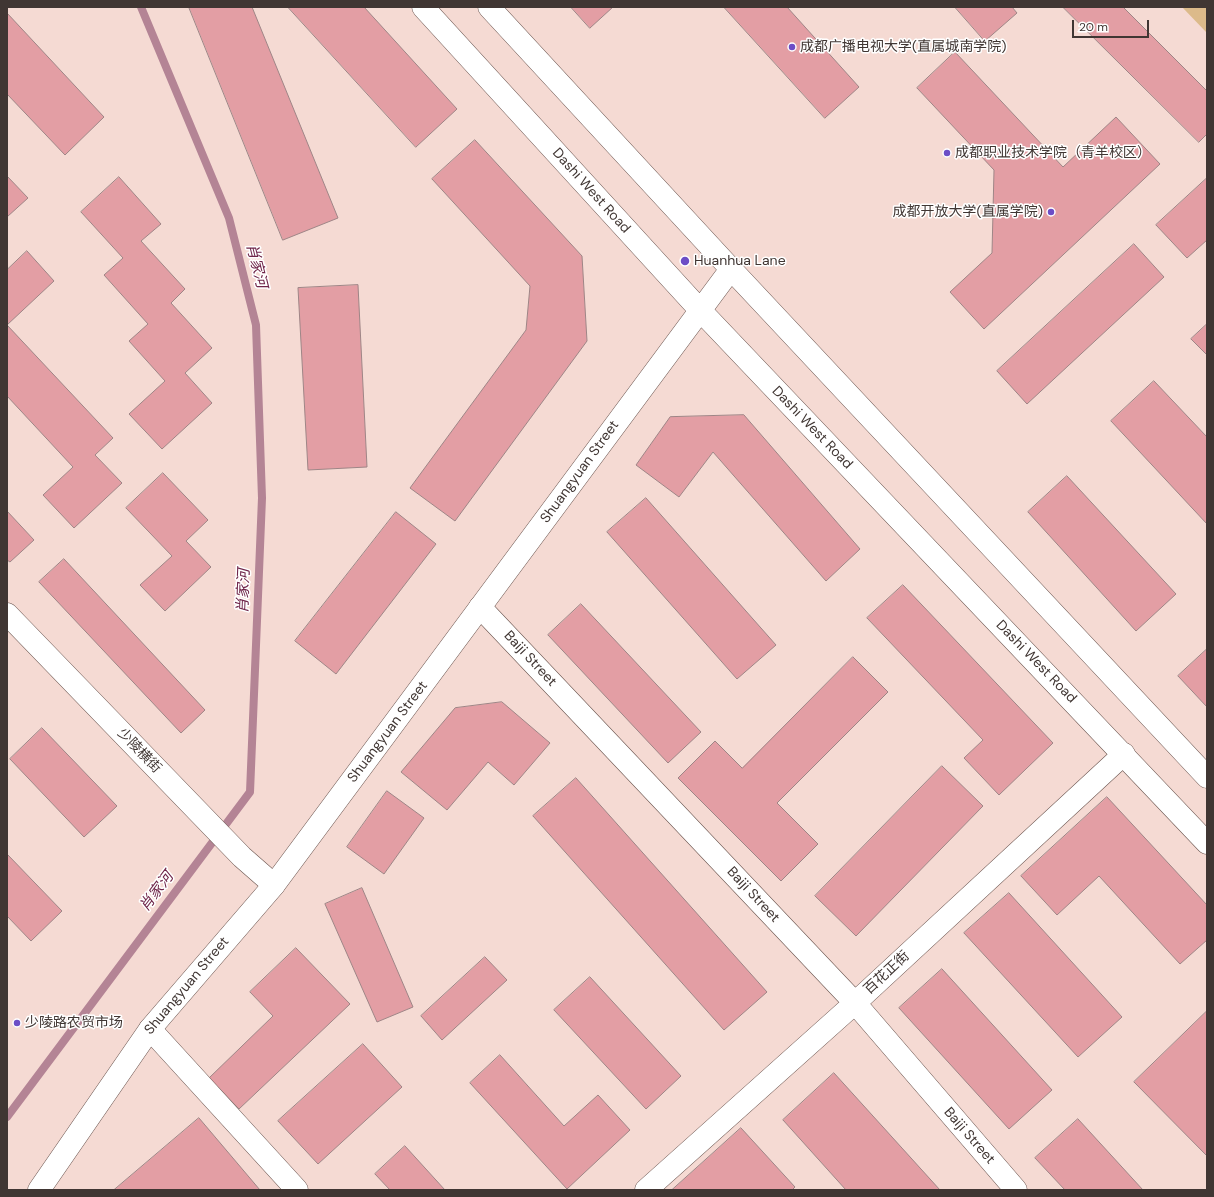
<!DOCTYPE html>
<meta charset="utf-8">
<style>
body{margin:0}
#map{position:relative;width:1214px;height:1197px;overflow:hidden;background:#f5dad3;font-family:"DM Sans",sans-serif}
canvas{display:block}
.frame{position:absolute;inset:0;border:8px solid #403633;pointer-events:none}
.scale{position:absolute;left:1072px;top:20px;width:77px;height:18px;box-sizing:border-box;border:2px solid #403633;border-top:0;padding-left:5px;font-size:12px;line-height:14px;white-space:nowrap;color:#403633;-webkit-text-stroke:3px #fff;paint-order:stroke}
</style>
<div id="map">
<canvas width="1214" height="1197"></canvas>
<div class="frame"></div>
<div class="scale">20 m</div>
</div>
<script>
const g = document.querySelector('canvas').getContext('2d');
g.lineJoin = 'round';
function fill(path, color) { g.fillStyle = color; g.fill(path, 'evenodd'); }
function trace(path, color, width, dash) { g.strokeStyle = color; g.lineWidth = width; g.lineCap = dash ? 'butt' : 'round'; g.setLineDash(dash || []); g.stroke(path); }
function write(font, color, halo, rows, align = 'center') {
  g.font = font + ' "DM Sans","Noto Sans SC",sans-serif'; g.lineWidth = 3; g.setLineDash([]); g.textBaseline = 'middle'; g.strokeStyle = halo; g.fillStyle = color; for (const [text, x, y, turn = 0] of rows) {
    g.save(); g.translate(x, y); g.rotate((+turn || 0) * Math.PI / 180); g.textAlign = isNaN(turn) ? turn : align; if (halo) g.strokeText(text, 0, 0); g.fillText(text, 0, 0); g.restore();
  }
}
fill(new Path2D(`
 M 1182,7 L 1207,7 L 1207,33 Z`), '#dcba8a');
trace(new Path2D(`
 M 7,1117 L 250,792 L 262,498 L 256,325 L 229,218 L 141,7`), '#b48495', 8);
const building = new Path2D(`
 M 189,7 L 252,7 L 338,218 L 283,240 Z
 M 288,7 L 364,7 L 457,109 L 416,147 Z
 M 571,7 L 613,7 L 590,28 Z
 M 724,7 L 787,7 L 859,87 L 825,118 Z
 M 955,7 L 1012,7 L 1017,13 L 985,41 Z
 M 1063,7 L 1123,7 L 1207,91 L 1207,134 L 1199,142 Z
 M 7,13 L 104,117 L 65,155 L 7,94 Z
 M 955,52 L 1063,167 L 1116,117 L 1160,164 L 984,329 L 950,292 L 992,253 L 994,170 L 917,88 Z
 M 475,140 L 582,256 L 587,341 L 455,521 L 410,488 L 526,330 L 530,286 L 432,179 Z
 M 7,176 L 28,198 L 7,217 Z
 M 119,177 L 161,224 L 141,241 L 185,289 L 171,303 L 212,348 L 185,373 L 212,403 L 162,449 L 129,414 L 165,381 L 129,341 L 148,324 L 104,275 L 123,258 L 81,212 Z
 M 1207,178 L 1207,240 L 1187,258 L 1156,225 Z
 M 1134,244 L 1164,277 L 1027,404 L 997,371 Z
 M 27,251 L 54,281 L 7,325 L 113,438 L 95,455 L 122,483 L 74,528 L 43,495 L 73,467 L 7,396 L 7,270 Z
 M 358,285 L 367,467 L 308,470 L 298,288 Z
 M 1207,324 L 1207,355 L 1191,339 Z
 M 1154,381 L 1207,437 L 1207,524 L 1111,421 Z
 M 744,415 L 860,549 L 826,581 L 713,452 L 679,497 L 636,465 L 670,417 Z
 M 163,473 L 208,520 L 186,541 L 211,567 L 165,611 L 140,585 L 172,556 L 126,508 Z
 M 1067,476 L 1176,594 L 1136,631 L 1028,512 Z
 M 646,498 L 776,645 L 737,679 L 607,532 Z
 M 7,511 L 34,540 L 10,562 L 7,560 Z
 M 396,512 L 436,544 L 336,674 L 295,641 Z
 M 64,559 L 205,710 L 181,733 L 39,582 Z
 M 903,585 L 1053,743 L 999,795 L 964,758 L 983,740 L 867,618 Z
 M 581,604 L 701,732 L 668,763 L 548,635 Z
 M 1207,649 L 1207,707 L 1178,676 Z
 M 853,657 L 888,692 L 777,803 L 818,844 L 781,881 L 678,778 L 715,741 L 742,768 Z
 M 502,702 L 550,743 L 514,785 L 488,762 L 447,810 L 401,772 L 455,708 Z
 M 42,728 L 117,806 L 84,837 L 10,759 Z
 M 942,766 L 983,806 L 856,936 L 815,896 Z
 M 576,778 L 767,992 L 724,1030 L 533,816 Z
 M 387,791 L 424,818 L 384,874 L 347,847 Z
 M 1107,797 L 1207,905 L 1207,940 L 1180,964 L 1099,876 L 1057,915 L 1021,876 Z
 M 7,854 L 62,911 L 31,941 L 7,916 Z
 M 362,888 L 413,1007 L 377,1022 L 325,904 Z
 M 1009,893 L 1122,1017 L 1078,1057 L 964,933 Z
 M 296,948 L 350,1004 L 239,1109 L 209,1078 L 273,1016 L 250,992 Z
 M 485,957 L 507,980 L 442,1040 L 421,1016 Z
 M 942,969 L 1052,1090 L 1009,1129 L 899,1008 Z
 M 590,977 L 681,1076 L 646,1109 L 554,1010 Z
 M 1207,1011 L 1207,1156 L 1134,1082 Z
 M 363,1044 L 402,1087 L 318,1164 L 278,1121 Z
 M 500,1055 L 564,1126 L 598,1095 L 630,1130 L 567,1189 L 470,1083 Z
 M 834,1073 L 940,1190 L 846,1190 L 783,1120 Z
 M 199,1118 L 260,1190 L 114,1190 Z
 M 1078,1119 L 1143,1190 L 1065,1190 L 1035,1158 Z
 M 741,1128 L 795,1187 L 792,1190 L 672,1190 Z
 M 405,1146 L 445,1190 L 390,1190 L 375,1174 Z`);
fill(building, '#e39ea4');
trace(building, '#9e8586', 1);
const minor = new Path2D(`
 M 480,607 L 855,1003 L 1016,1190
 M 7,614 L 242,857 L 274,885
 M 150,1029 L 297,1190
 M 646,1190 L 855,1003 L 1124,754`);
const major = new Path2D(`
 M 423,7 L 700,310 L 1207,843
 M 489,7 L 731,269 L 1207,777
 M 39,1190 L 150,1029 L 274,885 L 731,269`);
trace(minor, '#69534d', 23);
trace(major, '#69534d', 23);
trace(minor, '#fff', 22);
trace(major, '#fff', 22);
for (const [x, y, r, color] of [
 [792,47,4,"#6c4dc6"],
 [947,153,4,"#6c4dc6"],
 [1051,212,4,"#6c4dc6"],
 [685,261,5,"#6c4dc6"],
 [17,1023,4,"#6c4dc6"]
]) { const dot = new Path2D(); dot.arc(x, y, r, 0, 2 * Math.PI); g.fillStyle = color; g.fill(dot); trace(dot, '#fff', 1.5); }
write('14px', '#403633', '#fff', [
 ["成都广播电视大学(直属城南学院)",800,47],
 ["成都职业技术学院（青羊校区）",955,153],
 ["成都开放大学(直属学院)",1043,212,"right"],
 ["Huanhua Lane",694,261],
 ["少陵路农贸市场",25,1023]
], 'left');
write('14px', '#403633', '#fff', [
 ["Dashi West Road",591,191,48],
 ["Dashi West Road",812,428,46],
 ["Shuangyuan Street",580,472,-54],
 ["Baiji Street",530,659,47],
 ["Dashi West Road",1036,662,46],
 ["Shuangyuan Street",388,732,-53],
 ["少陵横街",139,751,46],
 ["Baiji Street",753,895,47],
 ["百花正街",887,973,-43],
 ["Shuangyuan Street",187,986,-50],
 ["Baiji Street",969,1136,49]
]);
write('italic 15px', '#6e2449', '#fff', [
 ["肖家河",256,266,76],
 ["肖家河",244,591,-88],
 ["肖家河",157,892,-53]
]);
</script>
